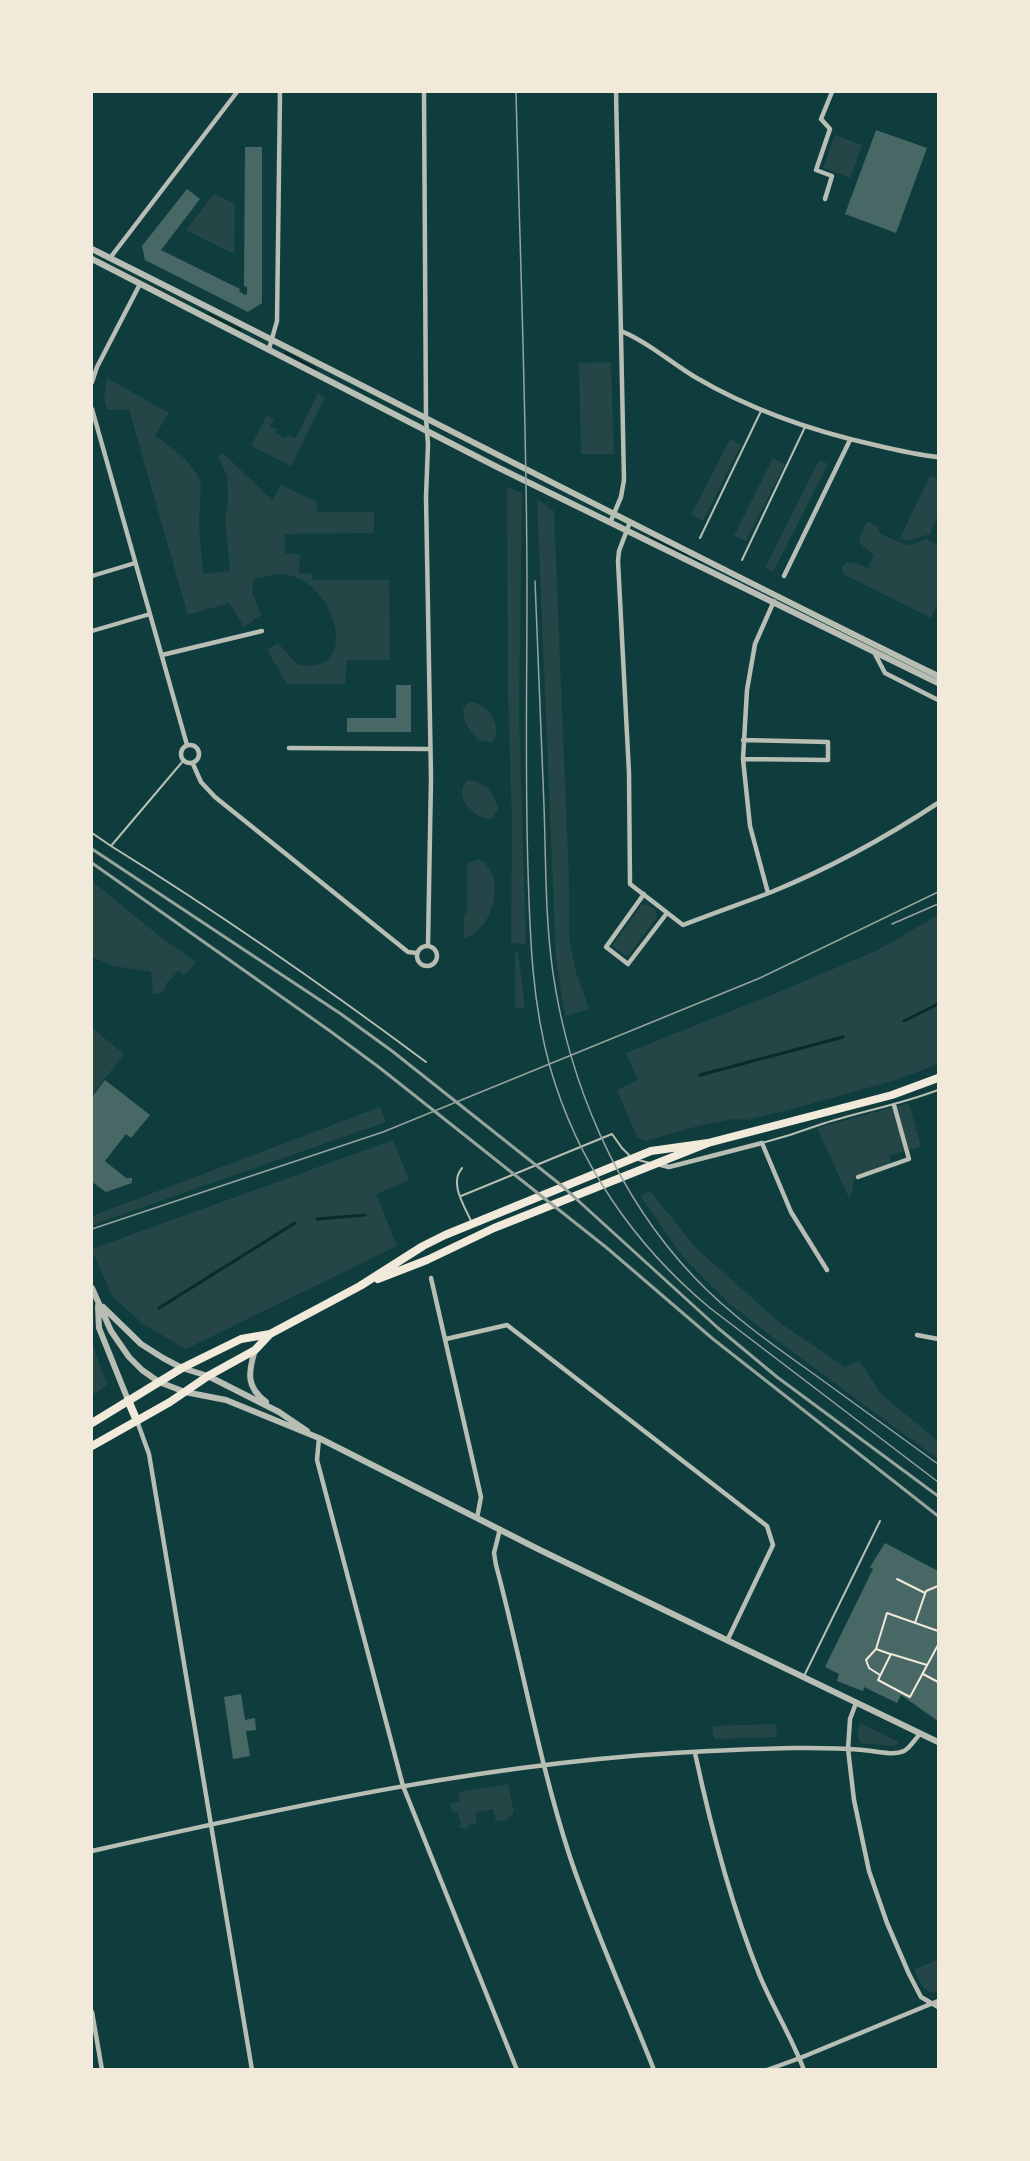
<!DOCTYPE html>
<style>
body{margin:0}
#map{position:relative;width:1030px;height:2161px;overflow:hidden;background:#0f3d3e;font-family:"Exo 2",sans-serif}
canvas{display:block}
.frame{position:absolute;inset:0;border:93px solid #f1e9da;pointer-events:none}
</style>
<div id="map">
<canvas width="1030" height="2161"></canvas>
<div class="frame"></div>
</div>
<script>
const g = document.querySelector('canvas').getContext('2d');
g.lineJoin = 'round';
function fill(path, color) { g.fillStyle = color; g.fill(path, 'evenodd'); }
function trace(path, color, width, dash) { g.strokeStyle = color; g.lineWidth = width; g.lineCap = dash ? 'butt' : 'round'; g.setLineDash(dash || []); g.stroke(path); }
fill(new Path2D(`
 M 835,135 L 862,145 L 850,178 L 823,168 Z
 M 214,194 L 235,204 L 234,254 L 186,230 Z
 M 611,362 L 614,454 L 581,454 L 579,363 Z
 M 107,378 L 169,413 L 155,435 L 185,459 L 197,474 L 201,486 L 199,524 L 203,574 L 230,571 L 225,518 L 228,501 L 227,476 L 218,456 L 223,453 L 272,500 L 281,485 L 317,502 L 317,512 L 374,512 L 374,533 L 285,534 L 285,553 L 300,555 L 299,573 L 312,574 L 312,580 L 389,580 L 390,660 L 347,660 L 345,684 L 287,684 L 267,650 L 278,643 L 298,665 C 367,676 332,571 277,574 C 270,575 262,578 254,579 L 252,592 L 261,615 L 244,627 L 229,603 L 188,615 L 129,409 L 107,410 L 104,397 Z
 M 318,393 L 325,397 L 291,466 L 251,446 L 267,415 L 274,419 L 270,426 L 277,429 L 275,433 L 286,438 L 288,435 L 296,438 Z
 M 730,439 L 741,445 L 703,521 L 691,515 Z
 M 773,458 L 785,464 L 746,541 L 734,536 Z
 M 819,460 L 828,464 L 773,572 L 765,568 Z
 M 930,476 L 938,478 L 938,516 L 930,534 L 907,541 L 900,538 Z
 M 507,487 L 522,493 L 519,711 L 526,943 L 525,944 L 511,943 L 512,822 L 508,692 Z
 M 537,499 L 554,511 L 569,882 L 569,939 L 576,972 L 589,1009 L 565,1016 L 556,959 Z
 M 867,521 L 876,526 L 880,534 L 909,546 L 927,539 L 938,545 L 938,602 L 931,618 L 845,575 L 842,571 L 843,566 L 847,562 L 855,563 L 868,568 L 874,556 L 862,545 L 859,539 Z
 M 469,702 C 488,703 503,725 493,742 L 480,741 C 470,732 463,723 463,709 Z
 M 468,780 C 485,781 495,793 498,809 L 492,819 C 475,820 451,795 468,780 Z
 M 478,859 C 508,872 494,932 464,938 L 464,915 L 467,915 L 467,864 Z
 M 92,881 L 158,935 L 196,962 L 184,976 L 178,971 L 165,985 L 166,988 L 162,993 L 153,994 L 151,972 L 114,966 L 92,957 Z
 M 642,904 L 648,905 L 656,911 L 657,917 L 627,957 L 612,946 Z
 M 938,915 L 938,1064 L 896,1080 L 796,1108 L 747,1120 L 734,1119 L 702,1125 L 645,1141 L 637,1137 L 617,1090 L 638,1080 L 626,1053 L 779,992 L 878,950 Z
 M 515,952 L 518,952 L 525,1007 L 515,1009 Z
 M 92,1028 L 124,1054 L 92,1095 Z
 M 909,1103 L 921,1147 L 890,1155 L 891,1164 L 855,1176 L 850,1200 L 817,1128 Z
 M 380,1107 L 386,1122 L 92,1225 L 92,1216 Z
 M 393,1140 L 409,1180 L 376,1194 L 397,1246 L 186,1349 L 143,1324 L 113,1297 L 92,1251 L 92,1249 Z
 M 650,1191 L 696,1248 L 779,1322 L 845,1367 L 859,1360 L 881,1394 L 938,1441 L 938,1459 L 771,1336 L 730,1304 L 685,1259 L 640,1196 Z
 M 92,1343 L 107,1385 L 92,1395 Z
 M 860,1723 L 899,1742 L 895,1746 L 860,1743 L 857,1736 Z
 M 776,1724 L 777,1737 L 714,1739 L 712,1726 Z
 M 508,1784 L 514,1812 L 507,1820 L 496,1821 L 493,1809 L 475,1812 L 477,1823 L 468,1825 L 468,1828 L 464,1829 L 458,1826 L 461,1824 L 458,1812 L 453,1813 L 450,1804 L 459,1801 L 460,1797 L 458,1792 Z
 M 938,1960 L 938,1992 C 924,1995 920,1981 914,1969 Z`), '#244646');
trace(new Path2D(`
 M 208,314 L 240,330
 M 286,353 L 315,369
 M 651,538 L 687,556
 M 694,560 L 702,563
 M 904,1021 L 938,1004
 M 700,1075 L 843,1037
 M 317,1219 L 365,1215
 M 159,1308 L 295,1223`), '#0a2a2b', 3);
fill(new Path2D(`
 M 876,130 L 927,148 L 896,233 L 845,214 Z
 M 245,147 L 262,147 L 262,303 L 248,312 L 145,260 L 142,246 L 187,189 L 200,199 L 161,250 L 240,289 L 239,291 L 245,295 L 247,294 L 247,287 L 244,286 Z
 M 396,685 L 411,685 L 411,732 L 347,732 L 347,718 L 396,718 Z
 M 105,1080 L 150,1115 L 131,1138 L 126,1134 L 105,1161 L 126,1178 L 132,1178 L 132,1183 L 106,1192 L 92,1182 L 92,1097 Z
 M 885,1543 L 938,1571 L 938,1721 L 901,1695 L 897,1703 L 864,1687 L 863,1691 L 837,1681 L 839,1674 L 825,1667 L 873,1569 L 870,1567 Z
 M 241,1694 L 245,1720 L 255,1718 L 256,1730 L 246,1731 L 250,1756 L 233,1759 L 224,1697 Z`), '#486865');
trace(new Path2D(`
 M 897,1579 L 925,1593
 M 915,1623 L 926,1591 L 938,1586
 M 876,1649 L 887,1613 L 938,1631
 M 927,1665 L 891,1654 L 878,1680 L 910,1697 L 938,1645
 M 923,1674 L 938,1682
 M 880,1675 L 869,1668 L 866,1660 L 876,1649 L 890,1654`), '#f1e9da', 2);
trace(new Path2D(`
 M 700,538 L 761,411
 M 742,560 L 805,427
 M 92,833 L 111,846 L 183,761
 M 111,846 C 219,913 324,986 426,1062
 M 762,1143 C 781,1138 800,1132 819,1125 C 858,1112 899,1105 938,1090
 M 638,1160 L 650,1163
 M 462,1168 C 449,1183 464,1205 471,1221
 M 461,1196 L 612,1134 L 622,1148 L 630,1156
 M 804,1676 L 880,1521`), '#b8beb3', 2);
trace(new Path2D(`
 M 92,576 L 135,563
 M 92,631 L 150,614`), '#b8beb3', 4);
trace(new Path2D(`
 M 424,92 L 426,419 L 428,444 L 426,497 L 431,778 L 428,945
 M 825,199 L 832,176 L 816,170 L 830,129 L 821,119 L 832,92
 M 110,258 L 237,92
 M 621,331 C 648,342 670,362 695,377 C 751,410 812,431 875,445 C 896,450 917,455 938,457
 M 269,349 L 277,321 L 280,92
 M 92,382 L 97,367 L 140,284
 M 92,409 L 187,745
 M 630,522 L 619,551 L 618,561 L 629,773 L 630,884 L 683,925 C 711,914 740,904 769,893 C 828,869 885,838 938,803
 M 610,523 L 621,497 L 624,480 L 616,92
 M 784,576 L 850,440
 M 875,654 L 885,673 L 938,700
 M 162,655 L 262,631
 M181 754a9 9 0 1 1 18 0a9 9 0 1 1-18 0Z
 M 289,748 L 430,749
 M 743,759 L 828,760 L 828,742 L 743,740
 M 193,764 L 201,782 L 215,797 L 408,952 L 417,953
 M 768,893 L 750,826 L 743,759 L 747,690 L 755,644 L 774,601
 M 644,894 L 606,947 L 628,964 L 667,913
 M417 956a10 10 0 1 1 20 0a10 10 0 1 1-20 0Z
 M 657,1164 L 669,1167 L 762,1143 L 791,1212 L 827,1270
 M 858,1177 L 909,1159 L 894,1105
 M 431,1278 L 481,1497 L 477,1518
 M 917,1335 L 938,1339
 M 446,1339 L 507,1325 L 767,1526 L 773,1545 L 727,1641
 M 137,1421 L 149,1454 L 252,2070
 M 319,1438 L 317,1460 L 403,1786 L 517,2070
 M 500,1529 L 494,1553 L 496,1565 C 522,1662 539,1762 570,1857 C 594,1929 626,1999 654,2070
 M 856,1703 L 850,1719 L 848,1749 L 854,1800 L 869,1871 L 887,1923 L 909,1974 L 921,1997 L 938,2007
 M 695,1753 C 711,1828 730,1902 759,1974 C 772,2006 791,2036 804,2070
 M 92,1851 C 295,1805 500,1760 709,1751 C 760,1749 813,1746 863,1750 C 875,1751 893,1756 904,1751 C 910,1748 915,1739 920,1734
 M 92,2012 L 102,2070
 M 767,2070 L 800,2058 L 938,2001`), '#b8beb3', 4.5);
trace(new Path2D(`
 M 92,249 C 374,390 654,537 938,676
 M 92,259 L 497,467 L 938,683
 M 92,1288 L 111,1331 L 129,1357 L 142,1370 L 159,1382 L 185,1392 L 226,1400 L 319,1438 L 540,1550 L 938,1742
 M 98,1306 L 99,1328 L 128,1400
 M 103,1307 L 141,1344 L 163,1358 L 182,1368 L 208,1376 L 279,1412 L 307,1431
 M 255,1350 C 248,1373 246,1387 266,1402`), '#b8beb3', 6);
trace(new Path2D(`
 M 378,1279 L 427,1260 L 494,1228 L 708,1143 L 892,1095 L 938,1078
 M 128,1400 L 137,1421
 M 92,1423 L 182,1368 L 241,1339 L 270,1334 L 360,1286 L 423,1246 L 445,1235 L 651,1151 L 708,1143
 M 92,1446 L 170,1402 L 208,1376 L 255,1350 L 270,1334`), '#f1e9da', 8);
trace(new Path2D(`
 M 516,92 C 520,257 527,424 527,590 C 527,683 525,777 528,870 C 530,937 532,1003 550,1067 C 577,1162 634,1245 710,1308 L 938,1482
 M 535,581 C 538,656 541,731 544,806 C 546,861 545,918 553,973 C 569,1083 617,1196 694,1277 C 729,1314 770,1343 811,1372 C 854,1403 896,1434 938,1464
 M 892,924 L 938,904
 M 92,1229 L 383,1132 L 760,978 L 938,892`), '#97a49c', 1.5);
trace(new Path2D(`
 M 92,849 L 341,1014 L 392,1051 L 561,1185 L 718,1328 L 777,1377 L 938,1496
 M 92,863 L 330,1031 L 380,1068 L 607,1248 L 713,1339 L 938,1516`), '#97a49c', 3);
</script>
